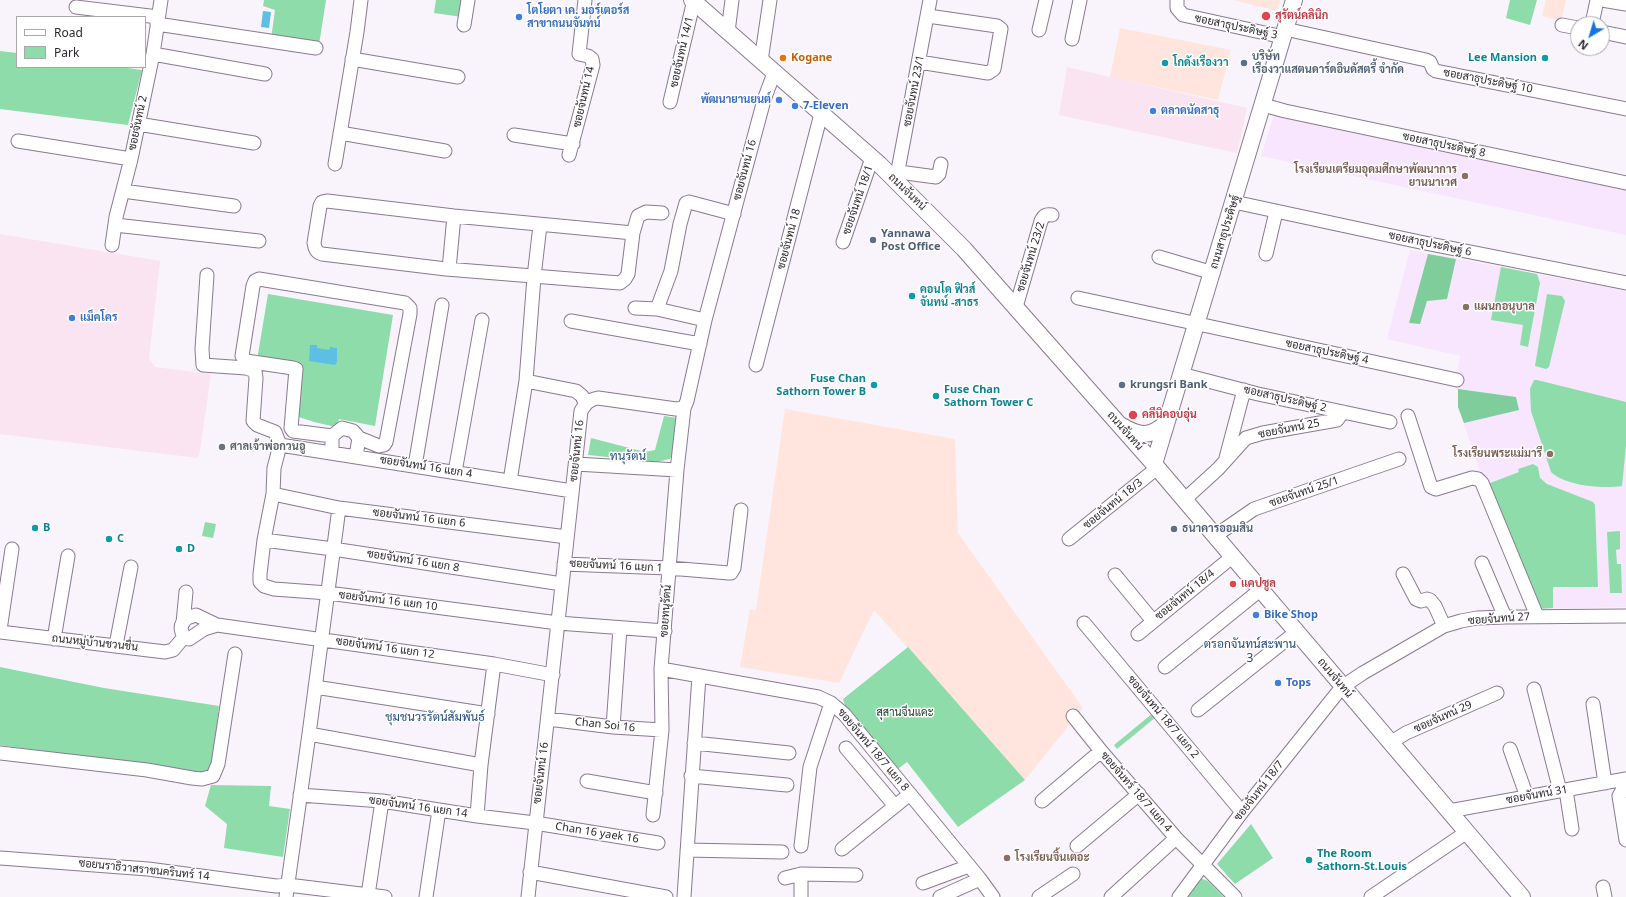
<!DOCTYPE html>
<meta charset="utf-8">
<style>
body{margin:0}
#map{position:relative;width:1626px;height:897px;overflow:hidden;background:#f9f3fc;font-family:"Noto Sans",sans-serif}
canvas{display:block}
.legend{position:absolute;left:16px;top:16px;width:130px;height:52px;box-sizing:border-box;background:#fff;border:1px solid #aba8ac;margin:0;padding:5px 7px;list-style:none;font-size:12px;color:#2d262f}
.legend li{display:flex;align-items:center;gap:8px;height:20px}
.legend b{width:20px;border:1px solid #aba8ac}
.north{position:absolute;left:1570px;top:16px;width:40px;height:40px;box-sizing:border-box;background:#fff;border:1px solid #aba8ac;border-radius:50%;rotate:218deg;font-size:11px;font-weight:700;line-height:16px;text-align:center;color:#2d262f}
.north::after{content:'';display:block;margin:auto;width:14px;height:18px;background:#1574dd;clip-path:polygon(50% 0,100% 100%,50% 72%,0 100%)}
</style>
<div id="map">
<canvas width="1626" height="897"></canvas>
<ul class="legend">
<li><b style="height:5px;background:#fff"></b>Road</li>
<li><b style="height:11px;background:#8edcaa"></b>Park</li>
</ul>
<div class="north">N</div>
</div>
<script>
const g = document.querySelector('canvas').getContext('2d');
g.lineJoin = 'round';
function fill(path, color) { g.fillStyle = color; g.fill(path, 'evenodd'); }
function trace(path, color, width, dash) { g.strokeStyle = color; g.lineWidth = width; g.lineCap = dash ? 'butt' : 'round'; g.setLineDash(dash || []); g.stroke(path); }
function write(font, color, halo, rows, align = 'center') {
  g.font = font + ' "Noto Sans",Sarabun,sans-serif'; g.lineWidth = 3; g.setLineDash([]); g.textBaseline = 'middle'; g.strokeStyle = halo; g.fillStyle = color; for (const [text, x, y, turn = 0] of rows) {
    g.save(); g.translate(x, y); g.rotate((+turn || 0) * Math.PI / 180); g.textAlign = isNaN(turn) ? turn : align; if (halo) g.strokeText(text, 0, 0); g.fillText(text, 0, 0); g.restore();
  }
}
fill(new Path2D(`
 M 1067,67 L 1247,108 L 1237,153 L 1059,115 Z
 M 0,234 L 160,261 L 149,359 L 155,367 L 211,374 L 200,451 L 198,458 L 0,434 Z`), '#fbe4f1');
fill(new Path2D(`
 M 1234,0 L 1280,0 L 1277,11 Z
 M 1546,0 L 1566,0 L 1561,21 L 1542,16 Z
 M 1120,28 L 1231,50 L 1218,100 L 1110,77 Z
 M 785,409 L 955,439 L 958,533 L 1083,708 L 1025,780 L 874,610 L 839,683 L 740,667 L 750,609 L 756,610 Z`), '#ffe5de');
fill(new Path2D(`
 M 1275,112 L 1626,186 L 1626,235 L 1261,156 Z
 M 1410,250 L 1626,291 L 1626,607 L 1535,609 L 1487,492 L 1458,407 L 1457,374 L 1460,356 L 1387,339 Z`), '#f7e6fe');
fill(new Path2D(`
 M 264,0 L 326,0 L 319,45 L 271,39 L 275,10 L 263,6 Z
 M 436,0 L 464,0 L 462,17 L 434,13 Z
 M 1510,0 L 1537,0 L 1530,25 L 1506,18 Z
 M 0,51 L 17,53 L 17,67 L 120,67 L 142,70 L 128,125 L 0,109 Z
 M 1501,267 L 1537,274 L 1540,283 L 1528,347 L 1520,345 L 1523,325 L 1491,320 Z
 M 268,294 L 393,315 L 375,426 L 339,419 L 336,427 L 314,422 L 296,416 L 300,371 L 257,360 Z
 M 1547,294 L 1562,296 L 1565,301 L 1549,367 L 1546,369 L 1535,366 Z
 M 1534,380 L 1537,380 L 1626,402 L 1626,446 L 1622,486 C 1602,489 1566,486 1551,472 L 1531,411 L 1530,389 Z
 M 664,416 L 677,418 L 675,448 L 670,459 L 656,462 L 588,455 L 591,438 L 645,452 L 655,450 Z
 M 1533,464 L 1538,467 L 1540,478 L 1547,484 L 1593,502 L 1595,505 L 1598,587 L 1553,587 L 1553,608 L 1535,609 L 1485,485 L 1519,472 L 1518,469 Z
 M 205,522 L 216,524 L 213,538 L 202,536 Z
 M 1620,531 L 1620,549 L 1616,550 L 1617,564 L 1621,564 L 1622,593 L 1610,593 L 1607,532 Z
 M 908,647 L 1025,780 L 958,827 L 907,762 L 894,772 L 848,715 L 843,699 Z
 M 0,667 L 104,688 L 219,706 L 212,765 L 208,770 L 203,773 L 0,745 Z
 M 1153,713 L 1156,717 L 1117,749 L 1114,745 Z
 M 211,785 L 271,786 L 269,806 L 290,809 L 283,857 L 224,848 L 227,824 L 205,806 Z
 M 1251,824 L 1273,858 L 1235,884 L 1217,864 Z
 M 1200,878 L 1208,881 L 1224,897 L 1182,897 Z`), '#8edcaa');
fill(new Path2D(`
 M 1428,254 L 1456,259 L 1447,299 L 1427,301 L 1420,324 L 1409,323 Z
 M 1458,389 L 1516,397 L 1519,410 L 1464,423 L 1458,407 Z`), '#7ecd9b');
fill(new Path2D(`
 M 263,11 L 271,12 L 269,28 L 261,27 Z
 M 310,345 L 317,345 L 317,348 L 329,350 L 330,347 L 337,348 L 337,362 L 335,365 L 309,361 Z`), '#5ebfe5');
const minor = new Path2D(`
 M 1177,0 L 1177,8 L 1183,15 L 1283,37
 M 1602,0 L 1626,4
 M 76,7 L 158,17
 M 157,24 L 316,48
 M 1592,24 L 1597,0
 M 464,25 L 468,0
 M 1562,25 L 1578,28
 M 1285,29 L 1426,60 L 1430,62 L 1433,69 L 1436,71 L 1626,109
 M 1039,30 L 1046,0
 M 728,32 L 732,0
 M 1602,32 L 1626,37
 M 1072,39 L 1080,0
 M 153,54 L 265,74
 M 352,59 L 458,77
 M 761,61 L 770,0
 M 919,62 L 988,73 L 994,69 L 1001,29 L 997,26 L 928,16
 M 670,102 L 694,0
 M 1263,105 L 1285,111 L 1626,183
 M 138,124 L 254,143
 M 340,133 L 445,151
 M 514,135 L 573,144
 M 18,141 L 131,159
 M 569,155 L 593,65 L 592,59 L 588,56 L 579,54 L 585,0
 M 335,164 L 357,32 L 361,0
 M 899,172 L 936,177 L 939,174 L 941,164
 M 896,181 L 930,0
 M 123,191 L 234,206
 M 1234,202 L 1420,242 L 1626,283
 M 115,225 L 259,241
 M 633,233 L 454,216 L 327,201 L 322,202 L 320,206 L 314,243 C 315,249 316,252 322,254 L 446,269 L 620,283 L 625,279 L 628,274 L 633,233 L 638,216 L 646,212 L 662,213
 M 843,242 L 872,158
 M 112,245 L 116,217 L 131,159 L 153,54 L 161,0
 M 1266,254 L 1276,212
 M 1159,257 L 1213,273
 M 449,269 L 454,216
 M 207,275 L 202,349 L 203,365 L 246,368 L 255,371 L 256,378 L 253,421 L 257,425 L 275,432 L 280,445 L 274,468 L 273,494 L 264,540 L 260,574 L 260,582 L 264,586 L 274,589 L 328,593 L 558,623 L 665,631
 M 1078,298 L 1457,380
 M 1016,307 L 1041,221 C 1044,215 1046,214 1052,215
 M 635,308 L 657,309 L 705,320
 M 657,309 L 671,271 L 680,224 L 686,203 L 689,202 L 734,214
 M 571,321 L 700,344
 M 756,365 L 821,114
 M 1181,374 L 1258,394 L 1390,422
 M 526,381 L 576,391 L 582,396 L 585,403
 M 1408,416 L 1431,487 L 1436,489 L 1472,478 L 1478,479 L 1482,483 L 1537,616
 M 332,436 L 342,428 L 353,431 L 359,438
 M 280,445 L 572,491
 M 332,452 L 332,436 L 293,431 L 291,428 L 296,369 L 293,368 L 246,361 L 242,356 L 253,286 L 255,281 L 259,279 L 405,303 L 410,308 L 410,314 L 386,442 L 384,445 L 379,446 L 359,438 L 356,456
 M 1226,458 L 1244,390
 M 576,464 L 677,470
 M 415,466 L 442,305
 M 455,472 L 482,320
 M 510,481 L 526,381 L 534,277 L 540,225
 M 273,494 L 339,508 L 567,537
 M 1184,500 L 1218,469 L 1246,438 L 1263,433 L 1337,420 L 1343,412
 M 1215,536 L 1254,509 L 1399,459
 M 1069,539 L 1157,468
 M 264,540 L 333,549 L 562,584
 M 1482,563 L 1505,617
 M 564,564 L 669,568 L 729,573 L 731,573 L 734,568 L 741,510
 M 1403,574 L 1416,599 L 1421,601 L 1427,599 L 1430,600 L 1435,606 L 1444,626
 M 1115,575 L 1153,621
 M 183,623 L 186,592
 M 1084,623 L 1242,812
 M 217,625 L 196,615 C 193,616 189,617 187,618 C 178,625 180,635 189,639 L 204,629 L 217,625 L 494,664 L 553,675
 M 0,630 L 12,549
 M 0,632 L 165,652 L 173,650 L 184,637
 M 1138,634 L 1232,557
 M 54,639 L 68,556
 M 116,645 L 131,567
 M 1165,667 L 1260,590
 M 661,669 L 818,697 L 831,703 L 844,714 L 980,879 L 993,897
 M 315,687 L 488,714
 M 1534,689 L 1560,791
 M 1593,704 L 1605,783
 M 1198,710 L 1296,632
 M 1073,716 L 1101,751 L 1176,838 L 1235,897
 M 548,719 L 613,727 L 662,730
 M 613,727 L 620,628
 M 309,734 L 481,765
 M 694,743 L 789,753
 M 1390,743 L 1406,733 L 1497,693
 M 846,748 L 895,806
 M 1510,749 L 1527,797
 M 0,753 L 147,770 L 192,778 L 202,779 L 213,776 L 218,764 L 235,654
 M 691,776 L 787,785
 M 1621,780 L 1623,789 L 1619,796 L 1626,840
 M 587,781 L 656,793
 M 1566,790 L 1572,829
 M 300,795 L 382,801 L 477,816 L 535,823 L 658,843
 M 1042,801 L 1101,751
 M 1449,811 L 1626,779
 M 653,815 L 662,730 L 661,669 L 677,470 L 684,408 L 687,401 L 705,320 L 764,100 L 774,73
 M 477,816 L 481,765 L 494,664
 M 801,846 L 810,767 L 831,703
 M 1077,846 L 1139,794
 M 842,849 L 910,794
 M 687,850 L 782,852
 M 0,858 L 148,869 L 276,886 L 288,885 L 385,897
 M 530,872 L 666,897
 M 801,874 L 801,897
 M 785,878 L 801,874 L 856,875
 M 923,883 L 969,866
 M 1603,887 L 1605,897
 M 368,895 L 382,801
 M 286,897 L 309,734 L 339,508
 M 426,897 L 439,810
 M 528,897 L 581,411 C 586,403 588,400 598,398 L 676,409 L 684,408
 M 684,897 L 699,676
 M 940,897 L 980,879
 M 1039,897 L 1073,874
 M 1111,897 L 1176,838
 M 1179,897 L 1242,812 L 1342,687 L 1363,673 L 1444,626 L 1461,621 L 1477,618 L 1505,617 L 1626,616
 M 1371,897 L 1467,832`);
const major = new Path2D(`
 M 692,0 L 879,164 L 964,249 L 1154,464 L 1522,897
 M 1122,426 C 1140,437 1151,437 1166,423
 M 1154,464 L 1294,0`);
trace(minor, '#897a8f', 15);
trace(major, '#897a8f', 18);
trace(minor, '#fff', 13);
trace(major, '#fff', 16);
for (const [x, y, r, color] of [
 [1266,16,5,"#e0444e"],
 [519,17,4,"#3f7fe0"],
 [783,58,4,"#e8710a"],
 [1545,58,4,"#0f9aa8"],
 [1165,63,4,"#0f9aa8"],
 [1244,63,4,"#5c6f8a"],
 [779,100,4,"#3f7fe0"],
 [795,106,4,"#3f7fe0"],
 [1153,111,4,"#3f7fe0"],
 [1465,176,4,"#8d6e63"],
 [873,240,4,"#5c6f8a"],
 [912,296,4,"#0f9aa8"],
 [1466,307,4,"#8d6e63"],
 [72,318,4,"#3f7fe0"],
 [874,385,4,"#0f9aa8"],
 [1122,385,4,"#5c6f8a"],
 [936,396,4,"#0f9aa8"],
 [1133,415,5,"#e0444e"],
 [222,447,4,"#6b7280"],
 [1550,454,4,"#8d6e63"],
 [35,528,4,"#0f9aa8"],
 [1174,529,4,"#5c6f8a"],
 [109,539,4,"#0f9aa8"],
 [179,549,4,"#0f9aa8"],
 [1233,584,4,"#e0444e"],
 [1256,615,4,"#3f7fe0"],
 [1278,683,4,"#3f7fe0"],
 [1007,858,4,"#8d6e63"],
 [1309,860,4,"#0f9aa8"]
]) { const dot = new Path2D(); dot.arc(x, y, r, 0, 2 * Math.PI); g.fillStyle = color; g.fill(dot); trace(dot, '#fff', 1.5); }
write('bold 11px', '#366cbe', '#fff', [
 ["โตโยตา เค. มอร์เตอร์ส",527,11],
 ["สาขาถนนจันทน์",527,24],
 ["พัฒนายานยนต์",771,100,"right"],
 ["7-Eleven",803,106],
 ["ตลาดนัดสาธุ",1161,111],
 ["แม็คโคร",80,318],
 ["Bike Shop",1264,615],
 ["Tops",1286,683]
], 'left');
write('bold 11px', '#be3a42', '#fff', [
 ["สุรัตน์คลินิก",1275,16],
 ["คลีนิคอบอุ่น",1142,415],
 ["แคปซูล",1241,584]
], 'left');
write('11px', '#2d262f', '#fff', [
 ["ซอยสาธุประดิษฐ์ 3",1236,27,12],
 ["ซอยจันทน์ 14/1",682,52,-77],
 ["ซอยสาธุประดิษฐ์ 10",1488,81,11],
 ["ซอยจันทน์ 23/1",914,91,-79],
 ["ซอยจันทน์ 14",584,97,-77],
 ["ซอยจันทน์ 2",138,123,-78],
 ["ซอยสาธุประดิษฐ์ 8",1444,145,12],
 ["ซอยจันทน์ 16",745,170,-75],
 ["ถนนจันทน์",907,192,44],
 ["ซอยจันทน์ 18/1",858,200,-71],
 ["ถนนสาธุประดิษฐ์",1225,232,-73],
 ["ซอยจันทน์ 18",789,239,-75],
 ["ซอยสาธุประดิษฐ์ 6",1430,244,12],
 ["ซอยจันทน์ 23/2",1031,257,-73],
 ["ซอยสาธุประดิษฐ์ 4",1327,352,12],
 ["ซอยสาธุประดิษฐ์ 2",1285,399,13],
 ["ซอยจันทน์ 25",1289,429,-11],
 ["ถนนจันทน์",1125,431,48],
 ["ซอยจันทน์ 16",577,451,-84],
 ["ซอยจันทน์ 16 แยก 4",426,467,9],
 ["ซอยจันทน์ 25/1",1304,492,-19],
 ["ซอยจันทน์ 18/3",1113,504,-39],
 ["ซอยจันทน์ 16 แยก 6",419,518,7],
 ["ซอยจันทน์ 16 แยก 8",413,561,9],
 ["ซอยจันทน์ 16 แยก 1",616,566,3],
 ["ซอยจันทน์ 18/4",1185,595,-39],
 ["ซอยจันทน์ 16 แยก 10",388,601,7],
 ["ซอยทนุรัตน์",666,611,-86],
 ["ซอยจันทน์ 27",1499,619,-4],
 ["ถนนหมู่บ้านชวนชื่น",95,643,6],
 ["ซอยจันทน์ 16 แยก 12",385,648,8],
 ["ถนนจันทน์",1335,678,50],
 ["ซอยจันทน์ 18/7 แยก 2",1163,717,50],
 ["ซอยจันทน์ 29",1443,717,-24],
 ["Chan Soi 16",605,725,6],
 ["ซอยจันทน์ 18/7 แยก 8",873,750,50],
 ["ซอยจันทน์ 16",541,773,-83],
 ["ซอยจันทน์ 18/7",1259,791,-52],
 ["ซอยจันทร์ 18/7 แยก 4",1136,792,49],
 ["ซอยจันทน์ 31",1537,795,-10],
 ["ซอยจันทน์ 16 แยก 14",418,807,8],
 ["Chan 16 yaek 16",597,833,9],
 ["ซอยนราธิวาสราชนครินทร์ 14",144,870,6]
]);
write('bold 11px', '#4e5e75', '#fff', [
 ["บริษัท",1252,57],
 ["เรืองวาแสตนดาร์ดอินดัสตรี้ จำกัด",1252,70],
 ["Yannawa",881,234],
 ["Post Office",881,247],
 ["krungsri Bank",1130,385],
 ["ธนาคารออมสิน",1182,529]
], 'left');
write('bold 11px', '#c56008', '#fff', [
 ["Kogane",791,58]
], 'left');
write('bold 11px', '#0d838f', '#fff', [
 ["Lee Mansion",1537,58,"right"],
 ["โกดังเรืองวา",1173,63],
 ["คอนโด ฟิวส์",920,290],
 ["จันทน์ -สาธร",920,303],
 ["Fuse Chan",866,379,"right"],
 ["Sathorn Tower B",866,392,"right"],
 ["Fuse Chan",944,390],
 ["Sathorn Tower C",944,403],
 ["B",43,528],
 ["C",117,539],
 ["D",187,549],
 ["The Room",1317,854],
 ["Sathorn-St.Louis",1317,867]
], 'left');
write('bold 11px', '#785e54', '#fff', [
 ["โรงเรียนเตรียมอุดมศึกษาพัฒนาการ",1457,170],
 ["ยานนาเวศ",1457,183],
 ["แผนกอนุบาล",1474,307,"left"],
 ["โรงเรียนพระแม่มารี",1542,454],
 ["โรงเรียนจิ้นเตอะ",1015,858,"left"]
], 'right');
write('bold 11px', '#5b616d', '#fff', [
 ["ศาลเจ้าพ่อกวนอู",230,447]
], 'left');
write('11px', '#163823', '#fff', [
 ["สุสานจีนแคะ",905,713]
]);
write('12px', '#234c81', '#fff', [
 ["ทนุรัตน์",628,457],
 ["ตรอกจันทน์สะพาน",1250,645],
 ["3",1250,659],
 ["ชุมชนวรรัตน์สัมพันธ์",435,718]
]);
</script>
